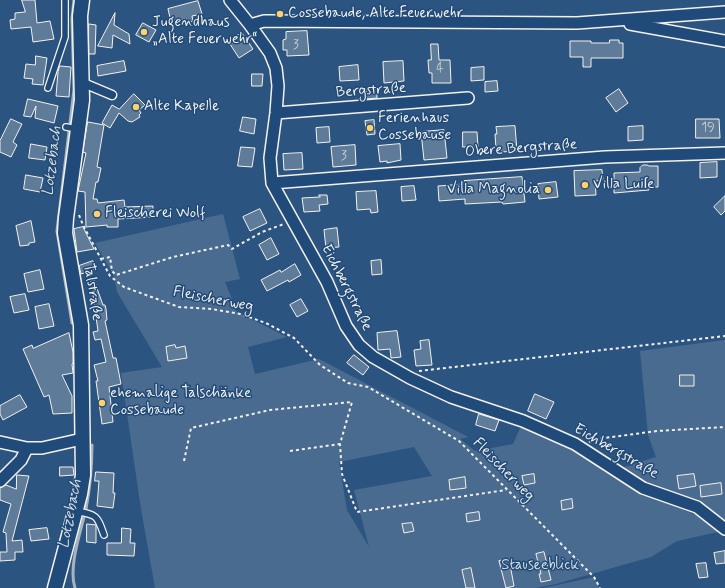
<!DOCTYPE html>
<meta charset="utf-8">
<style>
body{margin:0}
canvas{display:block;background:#2c5481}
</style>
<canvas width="725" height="588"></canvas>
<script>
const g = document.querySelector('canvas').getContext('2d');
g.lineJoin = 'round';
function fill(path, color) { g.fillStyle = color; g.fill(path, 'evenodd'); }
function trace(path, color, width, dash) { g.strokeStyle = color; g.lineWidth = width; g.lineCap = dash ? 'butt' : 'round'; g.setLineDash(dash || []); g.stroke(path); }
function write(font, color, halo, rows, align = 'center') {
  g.font = font + ' Mynerve,sans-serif'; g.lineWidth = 3; g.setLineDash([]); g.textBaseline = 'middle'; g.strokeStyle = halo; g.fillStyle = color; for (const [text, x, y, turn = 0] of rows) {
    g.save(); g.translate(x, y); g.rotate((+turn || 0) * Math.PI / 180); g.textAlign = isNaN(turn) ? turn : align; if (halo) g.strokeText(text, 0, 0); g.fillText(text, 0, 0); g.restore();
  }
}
fill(new Path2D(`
 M 223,214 L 240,279 L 225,282 L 237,312 L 287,337 L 248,347 L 255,374 L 319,359 L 468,437 L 460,439 L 475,451 L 513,444 L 521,426 L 570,446 L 636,490 L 703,518 L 718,532 L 677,541 L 651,557 L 556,584 L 536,588 L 155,588 L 141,509 L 121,373 L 162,367 L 117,292 L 114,276 L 95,243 ZM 414,447 L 432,476 L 354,490 L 369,547 L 347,510 L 339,462 Z
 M 725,340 L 725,524 C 702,498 677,497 647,484 C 638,480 629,473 621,468 L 656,457 L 648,435 L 640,351 Z
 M 594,577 L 599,588 L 543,588 Z`), '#496b90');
trace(new Path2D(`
 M 72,323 L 57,231 L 74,90 L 72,19 L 74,0
 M 75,588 C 68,567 81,531 86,509 C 90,488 92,467 92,445`), '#a7b4c0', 3);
const building = new Path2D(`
 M 22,0 L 35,0 L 37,23 L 50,21 L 54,39 L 33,42 L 31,27 L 11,29 L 10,20 L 15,19 L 15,13 L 25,12 Z
 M 198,1 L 202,14 L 192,16 L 193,21 L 186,23 L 185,19 L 171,22 L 168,9 Z
 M 115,13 L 114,25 L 129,34 L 130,44 L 113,35 L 112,48 L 98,46 Z
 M 143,23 L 156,30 L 149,42 L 136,35 Z
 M 89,24 L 96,25 L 95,54 L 89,54 Z
 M 307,31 L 309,55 L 287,56 L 287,50 L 283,50 L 283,40 L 286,39 L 286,32 Z
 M 242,33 L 253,49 L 239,58 L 228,41 Z
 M 610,40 L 619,40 L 619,43 L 623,43 L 623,58 L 591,58 L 591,67 L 583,67 L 583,57 L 570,57 L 570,41 L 591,41 L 591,43 L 609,43 Z
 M 431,44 L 438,44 L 439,60 L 450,60 L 451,83 L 432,83 L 432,73 L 429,73 L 428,60 L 431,60 Z
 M 36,56 L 47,58 L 43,85 L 32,84 L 33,79 L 24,78 L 26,64 L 35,65 Z
 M 124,61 L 126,71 L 98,76 L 97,66 Z
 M 403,61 L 404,81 L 384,83 L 383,62 Z
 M 358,65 L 359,80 L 340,81 L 339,67 Z
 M 60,66 L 71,67 L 69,97 L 56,96 L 58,72 Z
 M 484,67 L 484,80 L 471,81 L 471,68 Z
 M 252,74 L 263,74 L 262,86 L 252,86 Z
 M 497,81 L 498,91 L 485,92 L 485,82 Z
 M 377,89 L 377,98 L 367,99 L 366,90 Z
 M 619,89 L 628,103 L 616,112 L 606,98 Z
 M 134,94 L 145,105 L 139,110 L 141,113 L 139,115 L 140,117 L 132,122 L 128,121 L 119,113 L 110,128 L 102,123 L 112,105 L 119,109 Z
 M 28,99 L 58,106 L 54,123 L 35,118 L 36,106 L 31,117 L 24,116 Z
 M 243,117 L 256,119 L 254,134 L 240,131 Z
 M 11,119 L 22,124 L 13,142 L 17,145 L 11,157 L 0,152 L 0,141 Z
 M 696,119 L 719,119 L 720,138 L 696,138 Z
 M 374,120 L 375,134 L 367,135 L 365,121 Z
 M 88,122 L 104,125 L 97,167 L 101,168 L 98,182 L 96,182 L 93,199 L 97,199 L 98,203 L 124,200 L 125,207 L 153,206 L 153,217 L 118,219 L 118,227 L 107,227 L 107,225 L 86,227 L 85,192 L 78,191 L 86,153 L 83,152 Z
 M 515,126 L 517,151 L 501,152 L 501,149 L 496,149 L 495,134 L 497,134 L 496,127 Z
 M 643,126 L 643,140 L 628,141 L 628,127 Z
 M 329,127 L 330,142 L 317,143 L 316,128 Z
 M 444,130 L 447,158 L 424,160 L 421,132 Z
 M 463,132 L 477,132 L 478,147 L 463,147 Z
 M 31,144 L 47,147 L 45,160 L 29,158 Z
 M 400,144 L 401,160 L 387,163 L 387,161 L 380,162 L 378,146 Z
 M 355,145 L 356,165 L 333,167 L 331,147 Z
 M 241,147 L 255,148 L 252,167 L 238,166 Z
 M 302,153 L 303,169 L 284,170 L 283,154 Z
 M 717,162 L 717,177 L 700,178 L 700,163 Z
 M 643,165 L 647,165 L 649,166 L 658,166 L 658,187 L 649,187 L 649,190 L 614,193 L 614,173 L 640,172 L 640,168 Z
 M 602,170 L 603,180 L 595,181 L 596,195 L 575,196 L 574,171 Z
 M 26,175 L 43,178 L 40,192 L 24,189 Z
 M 522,177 L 525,202 L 503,204 L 502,202 L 465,204 L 465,199 L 439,201 L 438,186 L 464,184 L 464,181 Z
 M 556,182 L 558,197 L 539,199 L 538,184 Z
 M 414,186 L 416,200 L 402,201 L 401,187 Z
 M 376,191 L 378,212 L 371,213 L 370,209 L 357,210 L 356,192 Z
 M 319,195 L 327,195 L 328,204 L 319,205 L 320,211 L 304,212 L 302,198 L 320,197 Z
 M 725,196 L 725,211 L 721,215 L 714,207 Z
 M 260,209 L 267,223 L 250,231 L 243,217 Z
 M 31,221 L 35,242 L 29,243 L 29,245 L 20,246 L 16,226 Z
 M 83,227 L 94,249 L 77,252 L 74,229 Z
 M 337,228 L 339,247 L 326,248 L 324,230 Z
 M 271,238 L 279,254 L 267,260 L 259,245 Z
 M 381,260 L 382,274 L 372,275 L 371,261 Z
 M 93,261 L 96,269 L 81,274 L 79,266 Z
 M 295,264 L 301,275 L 289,282 L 288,280 L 267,291 L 261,280 L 280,270 L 281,272 Z
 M 40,270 L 44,289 L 28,292 L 24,274 Z
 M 94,280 L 103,305 L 105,305 L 106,309 L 107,320 L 105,321 L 113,358 L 116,358 L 121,384 L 109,387 L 113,422 L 102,424 L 96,381 L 98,381 L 94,365 L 106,362 L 101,339 L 95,340 L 93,332 L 98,331 L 91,281 Z
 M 25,294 L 29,310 L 14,313 L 10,297 Z
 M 301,299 L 308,311 L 297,317 L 290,305 Z
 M 49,304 L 54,326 L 39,329 L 35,307 Z
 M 397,331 L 401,357 L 391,358 L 390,349 L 378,350 L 377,333 Z
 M 69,333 L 73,352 L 73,363 L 72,364 L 73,373 L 62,375 L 72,396 L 72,413 L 53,414 L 49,395 L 44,397 L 23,349 L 32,345 L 33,348 Z
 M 429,340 L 432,365 L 416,366 L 414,350 L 421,349 L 420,341 Z
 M 175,345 L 176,348 L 185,346 L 187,358 L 168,361 L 166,347 Z
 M 354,355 L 369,367 L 363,375 L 347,363 Z
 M 680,375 L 694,375 L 694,386 L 680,386 Z
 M 535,394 L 554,402 L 546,419 L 528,411 Z
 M 20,395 L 27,407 L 3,420 L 0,414 L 0,406 Z
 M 479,414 L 499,420 L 495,431 L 476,425 Z
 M 60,467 L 73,467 L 74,475 L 60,476 Z
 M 96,472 L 114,473 L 113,493 L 115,493 L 113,508 L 97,506 L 99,481 L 95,481 Z
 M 534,474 L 535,483 L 524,485 L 522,476 Z
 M 694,474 L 696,486 L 679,489 L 677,476 Z
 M 17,475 L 29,476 L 12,541 L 22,540 L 23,552 L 15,552 L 15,560 L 0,561 L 0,552 L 7,552 L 6,533 L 3,532 L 11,504 L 0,500 L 0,488 L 6,485 L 16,489 Z
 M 465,477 L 466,488 L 450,490 L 449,480 Z
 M 721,483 L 722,494 L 701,497 L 700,486 Z
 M 572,499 L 573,508 L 562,510 L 561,501 Z
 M 479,512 L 480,520 L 467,522 L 466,514 Z
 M 412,523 L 414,531 L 404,533 L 402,524 Z
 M 87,524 L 96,525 L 96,543 L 87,542 Z
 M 47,528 L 49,539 L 31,541 L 29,530 Z
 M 122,528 L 131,529 L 130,543 L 135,543 L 134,556 L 107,555 L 107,543 L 121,543 Z
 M 725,551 L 725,563 L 716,564 L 714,553 Z
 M 544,552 L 551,580 L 541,582 L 539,574 L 541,574 L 536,554 Z
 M 509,559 L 514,586 L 506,588 L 499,561 Z
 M 706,563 L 708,577 L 699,578 L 696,564 Z
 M 471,568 L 475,588 L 466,588 L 462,570 Z`);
fill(building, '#5e7b9a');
trace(building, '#f4f1e8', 1);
const service = new Path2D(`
 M 48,88 L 65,37 L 65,0
 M 66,127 L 78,129
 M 76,511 C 97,515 97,515 104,535`);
const pedestrian = new Path2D(`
 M 81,82 L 112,95`);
const minor = new Path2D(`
 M 230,0 L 250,25 L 270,53 L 276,68 L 278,86 L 276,113 L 270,158 L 272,183 L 327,282 L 346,326 L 359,345 L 373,357 L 410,378 L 451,397 L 523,421 L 575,444 L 643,488 L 697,507 L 725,529
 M 630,24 L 725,41
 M 250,25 L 264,21 L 577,23 L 725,12
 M 276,113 L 468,98
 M 272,183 L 605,157 L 725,153
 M 0,442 L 27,448 L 42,448 L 82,439
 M 0,481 L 21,460 L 27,448`);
const tertiary = new Path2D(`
 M 55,588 L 80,494 L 83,475 L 81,325 L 65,233 L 66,218 L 82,100 L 80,16 L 82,0`);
trace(service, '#f4f1e8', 8);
trace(pedestrian, '#f4f1e8', 11);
trace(minor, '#f4f1e8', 14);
trace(tertiary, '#f4f1e8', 17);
trace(new Path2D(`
 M 79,215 L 83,225 L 110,276 L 124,287 L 179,307 L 212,309 L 240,314 L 266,323 L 294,338 L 320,365 L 348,383 L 368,387 L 459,441 L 594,577 L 600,588
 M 101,259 L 110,257 L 112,271 L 116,275 L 173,257 L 228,245 L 232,249 L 262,232 L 284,224
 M 419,371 L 725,336
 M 589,442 L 597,439 L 657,431 L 725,427
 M 290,451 L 340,444
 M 184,461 L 191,428 L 270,410 L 352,402 L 340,444 L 342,474 L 357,512 L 506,490`), '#f4f1e8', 2, [3, 3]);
trace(service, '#1f4a7a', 5.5);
trace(pedestrian, '#1f4a7a', 8);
trace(minor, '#1f4a7a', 11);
trace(tertiary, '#1f4a7a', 14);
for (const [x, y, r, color] of [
 [280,14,4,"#ffd166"],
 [144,32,4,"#ffd166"],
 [136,107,4,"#ffd166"],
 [370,128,4,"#ffd166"],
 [585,185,4,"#ffd166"],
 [548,190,4,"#ffd166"],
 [97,214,4,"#ffd166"],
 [102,403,4,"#ffd166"]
]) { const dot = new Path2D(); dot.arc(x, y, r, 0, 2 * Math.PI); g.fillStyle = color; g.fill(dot); trace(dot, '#1f4a7a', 1.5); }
write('13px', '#ced4d4', null, [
 ["3",296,45],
 ["4",440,69],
 ["19",708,128],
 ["3",344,156]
]);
write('15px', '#f4f1e8', '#1f4a7a', [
 ["Cossebaude, Alte Feuerwehr",288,14],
 ["Jugendhaus",152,23],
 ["„Alte Feuerwehr“",152,40],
 ["Alte Kapelle",144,107],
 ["Ferienhaus",378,119],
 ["Cossebause",378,136],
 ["Villa Luiſe",593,185],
 ["Villa Magnolia",540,190,"right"],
 ["Fleischerei Wolf",105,214],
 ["ehemalige Talschänke",110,394],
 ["Cossebaude",110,411]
], 'left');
write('15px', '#f4f1e8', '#1f4a7a', [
 ["Bergstraße",371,91,-4],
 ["Obere Bergstraße",521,149,-4],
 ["Eichbergstraße",346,288,63],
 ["Talstraße",92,292,81],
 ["Fleischerweg",213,300,11],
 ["Eichbergstraße",616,452,30],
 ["Fleischerweg",503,470,46]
]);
write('15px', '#dadddb', '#1f4a7a', [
 ["Stauseeblick",540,566]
]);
write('italic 16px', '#dadddb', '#1f4a7a', [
 ["Lotzebach",53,161,-83],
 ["Lotzebach",71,514,-79]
]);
</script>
